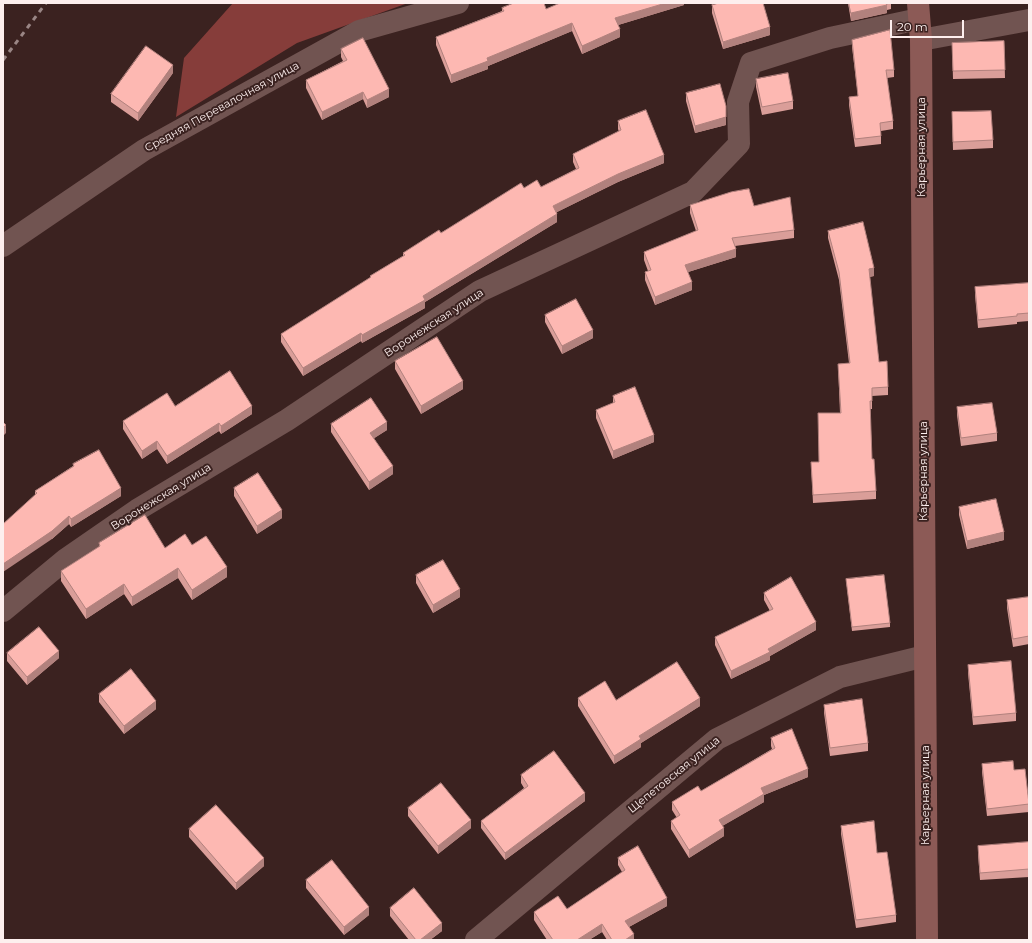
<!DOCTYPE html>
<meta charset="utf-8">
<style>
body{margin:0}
#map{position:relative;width:1032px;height:943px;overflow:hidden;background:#3b2220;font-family:Montserrat,sans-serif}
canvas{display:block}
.frame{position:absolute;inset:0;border:4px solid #fdefee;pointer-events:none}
.scale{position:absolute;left:890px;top:20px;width:74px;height:18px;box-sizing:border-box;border:2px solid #fdefee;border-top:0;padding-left:5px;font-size:12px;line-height:14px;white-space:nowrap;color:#fdefee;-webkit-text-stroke:3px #3b2220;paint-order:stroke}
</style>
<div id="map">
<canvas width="1032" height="943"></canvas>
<div class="frame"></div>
<div class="scale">20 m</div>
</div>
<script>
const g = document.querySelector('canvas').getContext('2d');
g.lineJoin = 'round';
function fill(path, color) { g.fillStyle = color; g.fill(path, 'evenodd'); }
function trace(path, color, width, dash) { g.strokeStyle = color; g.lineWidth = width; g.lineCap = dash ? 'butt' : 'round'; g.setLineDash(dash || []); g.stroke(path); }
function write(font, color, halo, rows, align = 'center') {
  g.font = font + ' Montserrat,sans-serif'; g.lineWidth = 4; g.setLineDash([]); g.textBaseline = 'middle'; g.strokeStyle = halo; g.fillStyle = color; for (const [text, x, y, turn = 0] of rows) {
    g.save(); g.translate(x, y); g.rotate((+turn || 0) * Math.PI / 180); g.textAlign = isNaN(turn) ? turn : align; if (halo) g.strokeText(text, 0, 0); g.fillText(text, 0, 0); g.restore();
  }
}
fill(new Path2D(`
 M 233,3 L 408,3 L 297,43 L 176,117 L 184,58 Z`), '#863d3a');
trace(new Path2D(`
 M 921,40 L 1029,20
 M 3,246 L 144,150 L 359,31 L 458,3
 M 3,611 L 66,559 L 137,510 L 287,420 L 480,291 L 693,192 L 739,144 L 738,102 L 751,63 L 830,38 L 919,19
 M 476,940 L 717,739 L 840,677 L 925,656`), '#715451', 22);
trace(new Path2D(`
 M 918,3 L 921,40 L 927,940`), '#8c5a56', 22);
trace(new Path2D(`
 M 3,60 L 46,3`), '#9a8685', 3, [5, 5]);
fill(new Path2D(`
 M 684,3 L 684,5 L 618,25 L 620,37 L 582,54 L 572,31 L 488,66 L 488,69 L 451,83 L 436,45 L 436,37 L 502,11 L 502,8 L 546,9 Z
 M 848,3 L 891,3 L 891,9 L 887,10 L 887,13 L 851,21 Z
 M 712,5 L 770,35 L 723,49 L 712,13 Z
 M 852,40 L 894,70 L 894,77 L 887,78 L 893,121 L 893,129 L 881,131 L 881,144 L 855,147 L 849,105 L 849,97 L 858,96 L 852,47 Z
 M 1004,41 L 1005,78 L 953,79 L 952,43 Z
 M 341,49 L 389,97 L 367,108 L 363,99 L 322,120 L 306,88 L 306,80 L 343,61 L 341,57 Z
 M 173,73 L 138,121 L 111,102 L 111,94 Z
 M 756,79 L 793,101 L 793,109 L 762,115 L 756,87 Z
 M 686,93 L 726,125 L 695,133 L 686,101 Z
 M 952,112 L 993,140 L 993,148 L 953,150 Z
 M 618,121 L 664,163 L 618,182 L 557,212 L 557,222 L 425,302 L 425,308 L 362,343 L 361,341 L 303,376 L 281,342 L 281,334 L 370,278 L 370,276 L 403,256 L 403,253 L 524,188 L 541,187 L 576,169 L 573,162 L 573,154 L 619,132 L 618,129 Z
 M 690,205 L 754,206 L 794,230 L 794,238 L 735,246 L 736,257 L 688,272 L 692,290 L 655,305 L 645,280 L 645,272 L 648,271 L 644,260 L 644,252 L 696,231 L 690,213 Z
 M 828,231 L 874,276 L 869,277 L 879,362 L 888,387 L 888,395 L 872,396 L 872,409 L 870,409 L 872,459 L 876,491 L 876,499 L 813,503 L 811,462 L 819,462 L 840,413 L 838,364 L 849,363 L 839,280 L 828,238 Z
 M 1029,283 L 1029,321 L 1017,322 L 1017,324 L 978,328 L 975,295 L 975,287 Z
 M 545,315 L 593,338 L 562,354 L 545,322 Z
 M 395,361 L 463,389 L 421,414 L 395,369 Z
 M 613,396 L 654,442 L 613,459 L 596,418 L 596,410 L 613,403 Z
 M 175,406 L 252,414 L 221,434 L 219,431 L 167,464 L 157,449 L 142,459 L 123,429 L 123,421 Z
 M 957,407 L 997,433 L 997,441 L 961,446 L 957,415 Z
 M 331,424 L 387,430 L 374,438 L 393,474 L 369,490 L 331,432 Z
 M 73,464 L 121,496 L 71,527 L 69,524 L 52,539 L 35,495 L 35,491 L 73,466 Z
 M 234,488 L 282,518 L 257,534 L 234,496 Z
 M 959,507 L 1004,540 L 967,549 L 959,515 Z
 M 99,543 L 165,548 L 192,545 L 227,577 L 192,600 L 178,578 L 132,606 L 124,594 L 86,619 L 61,581 L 61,571 L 99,547 Z
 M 416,575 L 460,597 L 433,613 L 416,583 Z
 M 846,579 L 890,623 L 890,627 L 852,631 Z
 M 764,593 L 816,630 L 770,656 L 770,660 L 731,679 L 715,645 L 715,637 L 770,611 L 764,600 Z
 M 1029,597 L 1029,644 L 1013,647 L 1007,608 L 1007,600 Z
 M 7,653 L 59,658 L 27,685 L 7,661 Z
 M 968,665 L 1016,713 L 1016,721 L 973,725 L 968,673 Z
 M 99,694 L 156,709 L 124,734 L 99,702 Z
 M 578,698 L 616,700 L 700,706 L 641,743 L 641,747 L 614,764 L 578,706 Z
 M 824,705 L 868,743 L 868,751 L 830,756 L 824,713 Z
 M 771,738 L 808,777 L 764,795 L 764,802 L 722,826 L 724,836 L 689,858 L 671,829 L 671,821 L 677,818 L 672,810 L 672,802 L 701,791 L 772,749 L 771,746 Z
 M 982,764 L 1014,770 L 1029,802 L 1029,812 L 987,816 L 982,772 Z
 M 521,775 L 585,801 L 505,860 L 481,828 L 481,821 L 524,788 L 521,783 Z
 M 408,808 L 471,828 L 438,854 L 408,816 Z
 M 841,826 L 877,853 L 896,915 L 896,922 L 856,928 L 841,834 Z
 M 189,829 L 264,866 L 236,890 L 189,837 Z
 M 1029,842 L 1029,877 L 980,880 L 978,854 L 978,846 Z
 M 618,858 L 667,906 L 629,927 L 634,940 L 607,940 L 602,932 L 589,940 L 547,940 L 534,920 L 534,912 L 567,909 L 622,872 L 618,865 Z
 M 306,880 L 369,915 L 344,935 L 306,888 Z
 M 390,908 L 442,931 L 430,940 L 409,940 L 390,916 Z`), '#da9e99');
fill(new Path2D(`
 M 666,3 L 684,3 L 684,5 L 615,26 L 615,18 Z
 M 887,5 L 887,13 L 851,21 L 851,13 Z
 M 572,23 L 572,31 L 488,66 L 488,69 L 451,83 L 451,75 L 487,58 Z
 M 770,27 L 770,35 L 723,49 L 723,42 Z
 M 620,29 L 620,37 L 582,54 L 582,46 Z
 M 173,65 L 173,73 L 138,121 L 138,113 Z
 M 389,89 L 389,97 L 367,108 L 367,100 Z
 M 363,92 L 363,99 L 322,120 L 322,112 Z
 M 726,117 L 726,125 L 695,133 L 695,126 Z
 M 664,155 L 664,163 L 618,182 L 553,214 L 553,206 L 618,174 Z
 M 557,214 L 557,222 L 425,302 L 425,308 L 362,343 L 362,335 L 423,296 Z
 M 736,249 L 736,257 L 685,273 L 685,265 Z
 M 874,268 L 874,276 L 869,277 L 869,269 Z
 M 692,282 L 692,290 L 655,305 L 655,297 Z
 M 593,330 L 593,338 L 562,354 L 562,346 Z
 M 361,333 L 361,341 L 303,376 L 303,368 Z
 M 463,381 L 463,389 L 421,414 L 421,406 Z
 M 252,406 L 252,414 L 221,434 L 221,426 Z
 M 387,422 L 387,430 L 370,441 L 370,433 Z
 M 219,423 L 219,431 L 167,464 L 167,456 Z
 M 6,425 L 6,433 L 3,436 L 3,428 Z
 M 654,435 L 654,442 L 613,459 L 613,451 Z
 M 157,441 L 157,449 L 142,459 L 142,451 Z
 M 393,466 L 393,474 L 369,490 L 369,482 Z
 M 121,488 L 121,496 L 71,527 L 71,519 Z
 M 282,510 L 282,518 L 257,534 L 257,526 Z
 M 69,516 L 69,524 L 52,539 L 3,572 L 3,564 Z
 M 1004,532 L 1004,540 L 967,549 L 967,541 Z
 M 227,567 L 227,577 L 192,600 L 192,590 Z
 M 178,568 L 178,578 L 132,606 L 132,597 Z
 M 124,584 L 124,594 L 86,619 L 86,609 Z
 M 460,589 L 460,597 L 433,613 L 433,605 Z
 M 816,622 L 816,630 L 770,656 L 770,660 L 731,679 L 731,671 L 768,649 Z
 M 59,651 L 59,658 L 27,685 L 27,677 Z
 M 700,698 L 700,706 L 641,743 L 641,747 L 614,764 L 614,756 L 639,736 Z
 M 156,701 L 156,709 L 124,734 L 124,726 Z
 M 808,769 L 808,777 L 764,795 L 764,802 L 719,828 L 719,820 L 761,788 Z
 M 585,793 L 585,801 L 505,860 L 505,853 Z
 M 471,820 L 471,828 L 438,854 L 438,846 Z
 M 724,828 L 724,836 L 689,858 L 689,850 Z
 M 264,858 L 264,866 L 236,890 L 236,883 Z
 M 667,898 L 667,906 L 625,929 L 625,921 Z
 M 369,907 L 369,915 L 344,935 L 344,927 Z
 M 442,923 L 442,931 L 430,940 L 420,940 Z
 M 602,924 L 602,932 L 589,940 L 577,940 Z
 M 634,934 L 634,940 L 625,940 Z`), '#b1817d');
const building = new Path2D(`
 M 514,3 L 544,3 L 546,9 L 560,3 L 666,3 L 615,18 L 620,29 L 582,46 L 572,23 L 487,58 L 488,61 L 451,75 L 436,37 L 504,11 L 502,8 Z
 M 720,3 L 763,3 L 770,27 L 723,42 L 712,5 Z
 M 849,3 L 886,3 L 887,5 L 851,13 Z
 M 890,30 L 894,70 L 886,70 L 893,121 L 880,123 L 881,136 L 855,139 L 849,97 L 858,96 L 852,40 Z
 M 363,38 L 389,89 L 367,100 L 363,92 L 322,112 L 306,80 L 347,60 L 341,49 Z
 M 1004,41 L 1005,70 L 953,71 L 952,43 Z
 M 146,46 L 173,65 L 138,113 L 111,94 Z
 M 788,73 L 793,101 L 762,107 L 756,79 Z
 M 720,84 L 726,106 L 726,117 L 695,126 L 686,93 Z
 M 646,110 L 664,155 L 618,174 L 553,206 L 557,214 L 423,296 L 425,300 L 362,335 L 361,333 L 303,368 L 281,334 L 371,277 L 370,276 L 405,255 L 403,253 L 439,230 L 441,233 L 521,183 L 524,188 L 537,180 L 541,187 L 579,168 L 573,154 L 621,130 L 618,121 Z
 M 991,111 L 993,140 L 953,142 L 952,112 Z
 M 749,189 L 754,206 L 790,197 L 794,230 L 732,238 L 736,249 L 685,265 L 692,282 L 655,297 L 645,272 L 651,270 L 644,252 L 698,230 L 690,205 L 731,192 Z
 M 863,222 L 874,268 L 869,269 L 879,362 L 887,361 L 888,387 L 872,388 L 872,401 L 870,401 L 872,459 L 874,459 L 876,491 L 813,495 L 811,462 L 819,462 L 818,413 L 841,413 L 838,364 L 850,363 L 839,272 L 828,231 Z
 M 1029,283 L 1029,313 L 1017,314 L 1017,316 L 978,320 L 975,287 Z
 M 576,299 L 593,330 L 562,346 L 545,315 Z
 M 437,337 L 463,381 L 421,406 L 395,361 Z
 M 230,371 L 252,406 L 221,426 L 219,423 L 167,456 L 157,441 L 142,451 L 123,421 L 167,393 L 175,406 Z
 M 635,387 L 654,435 L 613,451 L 596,410 L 615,402 L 613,396 Z
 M 371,398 L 387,422 L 370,433 L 393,466 L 369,482 L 331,424 Z
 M 992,403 L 997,433 L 961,438 L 957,407 Z
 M 3,422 L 6,425 L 3,428 Z
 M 99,450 L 121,488 L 71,519 L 69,516 L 52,531 L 3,564 L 3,524 L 37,493 L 35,491 L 74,466 L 73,464 Z
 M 258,473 L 282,510 L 257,526 L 234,488 Z
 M 996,499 L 1004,532 L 967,541 L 959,507 Z
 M 145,515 L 165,548 L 185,534 L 192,545 L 206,536 L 227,567 L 192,590 L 178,568 L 132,597 L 124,584 L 86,609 L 61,571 L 100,546 L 99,543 Z
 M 443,560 L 460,589 L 433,605 L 416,575 Z
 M 884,575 L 890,623 L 852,627 L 846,579 Z
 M 791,577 L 816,622 L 768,649 L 770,652 L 731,671 L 715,637 L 773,609 L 764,593 Z
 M 1029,597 L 1029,636 L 1013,639 L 1007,600 Z
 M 39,627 L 59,651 L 27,677 L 7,653 Z
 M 1011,661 L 1016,713 L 973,717 L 968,665 Z
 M 677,662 L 700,698 L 639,736 L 641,739 L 614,756 L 578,698 L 605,681 L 616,700 Z
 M 131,669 L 156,701 L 124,726 L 99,694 Z
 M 862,699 L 868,743 L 830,748 L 824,705 Z
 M 792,729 L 808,769 L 761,788 L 764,794 L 719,820 L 724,828 L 689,850 L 671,821 L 680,815 L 672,802 L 698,786 L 701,791 L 775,748 L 771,738 Z
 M 554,751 L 585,793 L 505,853 L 481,821 L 528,786 L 521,775 Z
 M 1013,761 L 1014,770 L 1025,769 L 1029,804 L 987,809 L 982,764 Z
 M 441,783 L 471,820 L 438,846 L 408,808 Z
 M 216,805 L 264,858 L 236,883 L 189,829 Z
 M 874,821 L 877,853 L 887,852 L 896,915 L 856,920 L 841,826 Z
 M 1029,842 L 1029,869 L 980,873 L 978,846 Z
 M 638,846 L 667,898 L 625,921 L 634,934 L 625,940 L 612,940 L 602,924 L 577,940 L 553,940 L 534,912 L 558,896 L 567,909 L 625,870 L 618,858 Z
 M 332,860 L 369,907 L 344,927 L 306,880 Z
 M 414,888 L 442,923 L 420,940 L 416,940 L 390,908 Z`);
fill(building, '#fdb8b2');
trace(building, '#b1817d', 1);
write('11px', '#fdefee', '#3b2220', [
 ["Средняя Перевалочная улица",222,107,-29],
 ["Карьерная улица",922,147,-90],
 ["Воронежская улица",434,323,-33],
 ["Карьерная улица",924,471,-90],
 ["Воронежская улица",161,497,-32],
 ["Щепетовская улица",674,775,-39],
 ["Карьерная улица",926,795,-90]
]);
</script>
